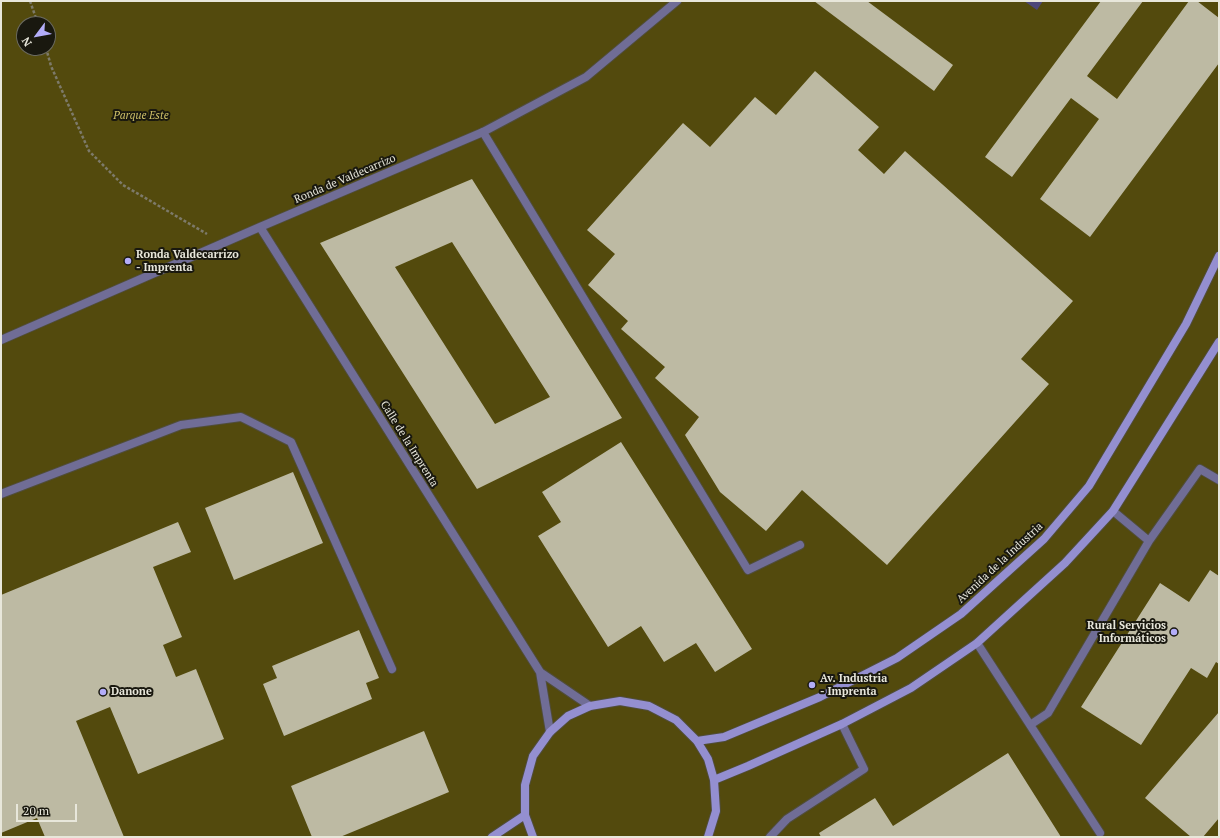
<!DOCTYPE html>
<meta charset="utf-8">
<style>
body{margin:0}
#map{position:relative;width:1220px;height:838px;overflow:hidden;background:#33301d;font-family:"PT Serif",serif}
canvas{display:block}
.frame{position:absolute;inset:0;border:2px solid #e8e7db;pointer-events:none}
.north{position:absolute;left:16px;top:16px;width:40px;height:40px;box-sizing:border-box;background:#19180f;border:1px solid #6c6b61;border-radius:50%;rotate:238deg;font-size:11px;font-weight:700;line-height:16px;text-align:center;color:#e8e7db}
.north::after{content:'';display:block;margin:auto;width:14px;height:18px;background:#b3adf9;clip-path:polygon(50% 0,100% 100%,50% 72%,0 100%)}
.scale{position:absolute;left:16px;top:804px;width:61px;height:18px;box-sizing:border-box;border:2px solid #e8e7db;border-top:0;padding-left:5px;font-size:12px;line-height:14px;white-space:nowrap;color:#e8e7db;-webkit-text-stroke:3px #19180f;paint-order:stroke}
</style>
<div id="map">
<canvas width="1220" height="838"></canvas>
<div class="frame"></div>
<div class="north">N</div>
<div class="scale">20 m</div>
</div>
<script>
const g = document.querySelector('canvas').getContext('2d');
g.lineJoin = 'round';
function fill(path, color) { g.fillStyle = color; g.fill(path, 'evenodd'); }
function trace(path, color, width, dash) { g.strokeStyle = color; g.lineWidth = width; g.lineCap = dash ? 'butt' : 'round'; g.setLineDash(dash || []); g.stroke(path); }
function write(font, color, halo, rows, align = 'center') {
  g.font = font + ' "PT Serif",serif'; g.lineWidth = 4; g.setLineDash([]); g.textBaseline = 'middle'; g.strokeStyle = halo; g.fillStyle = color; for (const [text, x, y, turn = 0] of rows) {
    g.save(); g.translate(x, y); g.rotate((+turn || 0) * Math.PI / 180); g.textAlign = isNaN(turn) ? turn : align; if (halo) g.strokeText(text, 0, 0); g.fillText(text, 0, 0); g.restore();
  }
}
fill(new Path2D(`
 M 1,1 L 1219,1 L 1219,837 L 1,837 ZM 24,24 L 48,24 L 48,48 L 24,48 Z`), '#534a0d');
fill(new Path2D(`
 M 1024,1 L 1043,1 L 1037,10 Z`), '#4d4779');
fill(new Path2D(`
 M 814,1 L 867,1 L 953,65 L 934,91 Z
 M 1101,1 L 1143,1 L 1087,76 L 1117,99 L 1189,1 L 1197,1 L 1219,18 L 1219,63 L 1090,237 L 1040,199 L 1099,119 L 1071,98 L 1012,177 L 985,157 Z
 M 815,71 L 879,127 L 858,150 L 884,174 L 905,151 L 1073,301 L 1021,359 L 1049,384 L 887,565 L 802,490 L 766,531 L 720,492 L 685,435 L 699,417 L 655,378 L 665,367 L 621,329 L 628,321 L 588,285 L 615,254 L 587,230 L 683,123 L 710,147 L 755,97 L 776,115 Z
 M 472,179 L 622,418 L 477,489 L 320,243 ZM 452,242 L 550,397 L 495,424 L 395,267 Z
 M 621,442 L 752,649 L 715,672 L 696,643 L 664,662 L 641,626 L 608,647 L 538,536 L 561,522 L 542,492 Z
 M 293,472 L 323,543 L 234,580 L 205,508 Z
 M 178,522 L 191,552 L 153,567 L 182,637 L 163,645 L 176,677 L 196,669 L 224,739 L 138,774 L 110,707 L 76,721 L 124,837 L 45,837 L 37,818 L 1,833 L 1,595 Z
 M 1210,570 L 1219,576 L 1219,664 L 1216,662 L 1207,678 L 1191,668 L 1141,745 L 1081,707 L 1160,583 L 1189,602 Z
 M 359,630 L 379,678 L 366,683 L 372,699 L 284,736 L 263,684 L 277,678 L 272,666 Z
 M 1219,712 L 1219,818 L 1203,837 L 1191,837 L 1145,798 Z
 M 424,731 L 449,792 L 340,837 L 312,837 L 291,786 Z
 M 1008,753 L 1061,837 L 821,837 L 819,833 L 875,798 L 893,826 Z`), '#bdbaa3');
const lane = new Path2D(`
 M 483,132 L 748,570 L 800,545
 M 1,494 L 181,425 L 241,417 L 291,442 L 392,669
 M 1113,511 L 1149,541
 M 977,643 L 1100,833
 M 1030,725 L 1048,713 L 1149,541 L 1200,469 L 1219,480
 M 770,837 L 787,819 L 864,769 L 842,724`);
const street = new Path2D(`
 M 260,227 L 540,672 L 550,732
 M 1,340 L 260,227 L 483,132 L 586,77 L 677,1
 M 540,672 L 590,706`);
const secondary = new Path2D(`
 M 697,741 L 724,737 L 820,697 L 897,658 L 961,614 L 1044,539 L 1089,486 L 1186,324 L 1219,256
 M 714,780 L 748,766 L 842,724 L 911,688 L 977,643 L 1065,563 L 1113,511 L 1219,342
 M 492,837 L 525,815
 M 533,837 L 525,815 L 525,785 L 533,756 L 550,732 L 568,716 L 590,706 L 620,701 L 649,706 L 676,720 L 697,741 L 708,759 L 714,780 L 716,811 L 708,837`);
trace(lane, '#504d3b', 10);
trace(street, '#504d3b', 10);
trace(secondary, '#504d3b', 10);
trace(new Path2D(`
 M 30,1 L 38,24
 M 46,48 L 51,66 L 89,151 L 123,185 L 207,234`), '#7d7a6a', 2.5, [3, 2]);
trace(lane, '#706d96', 8);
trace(street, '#706d96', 8);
trace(secondary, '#948fd0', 8);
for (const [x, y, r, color] of [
 [128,261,4,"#b3adf9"],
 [1174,632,4,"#b3adf9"],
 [812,685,4,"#b3adf9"],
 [103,692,4,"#b3adf9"]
]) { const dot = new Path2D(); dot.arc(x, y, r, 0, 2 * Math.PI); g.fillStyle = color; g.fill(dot); trace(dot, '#19180f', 1.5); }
write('italic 11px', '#cec068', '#19180f', [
 ["Parque Este",141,116]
]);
write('11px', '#e8e7db', '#19180f', [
 ["Ronda de Valdecarrizo",345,179,-23],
 ["Calle de la Imprenta",409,444,58],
 ["Avenida de la Industria",1000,563,-43]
]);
write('bold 11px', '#e8e7db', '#19180f', [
 ["Ronda Valdecarrizo",136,255],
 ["- Imprenta",136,268],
 ["Rural Servicios",1166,626,"right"],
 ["Informáticos",1166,639,"right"],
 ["Av. Industria",820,679],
 ["- Imprenta",820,692],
 ["Danone",111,692]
], 'left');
</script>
